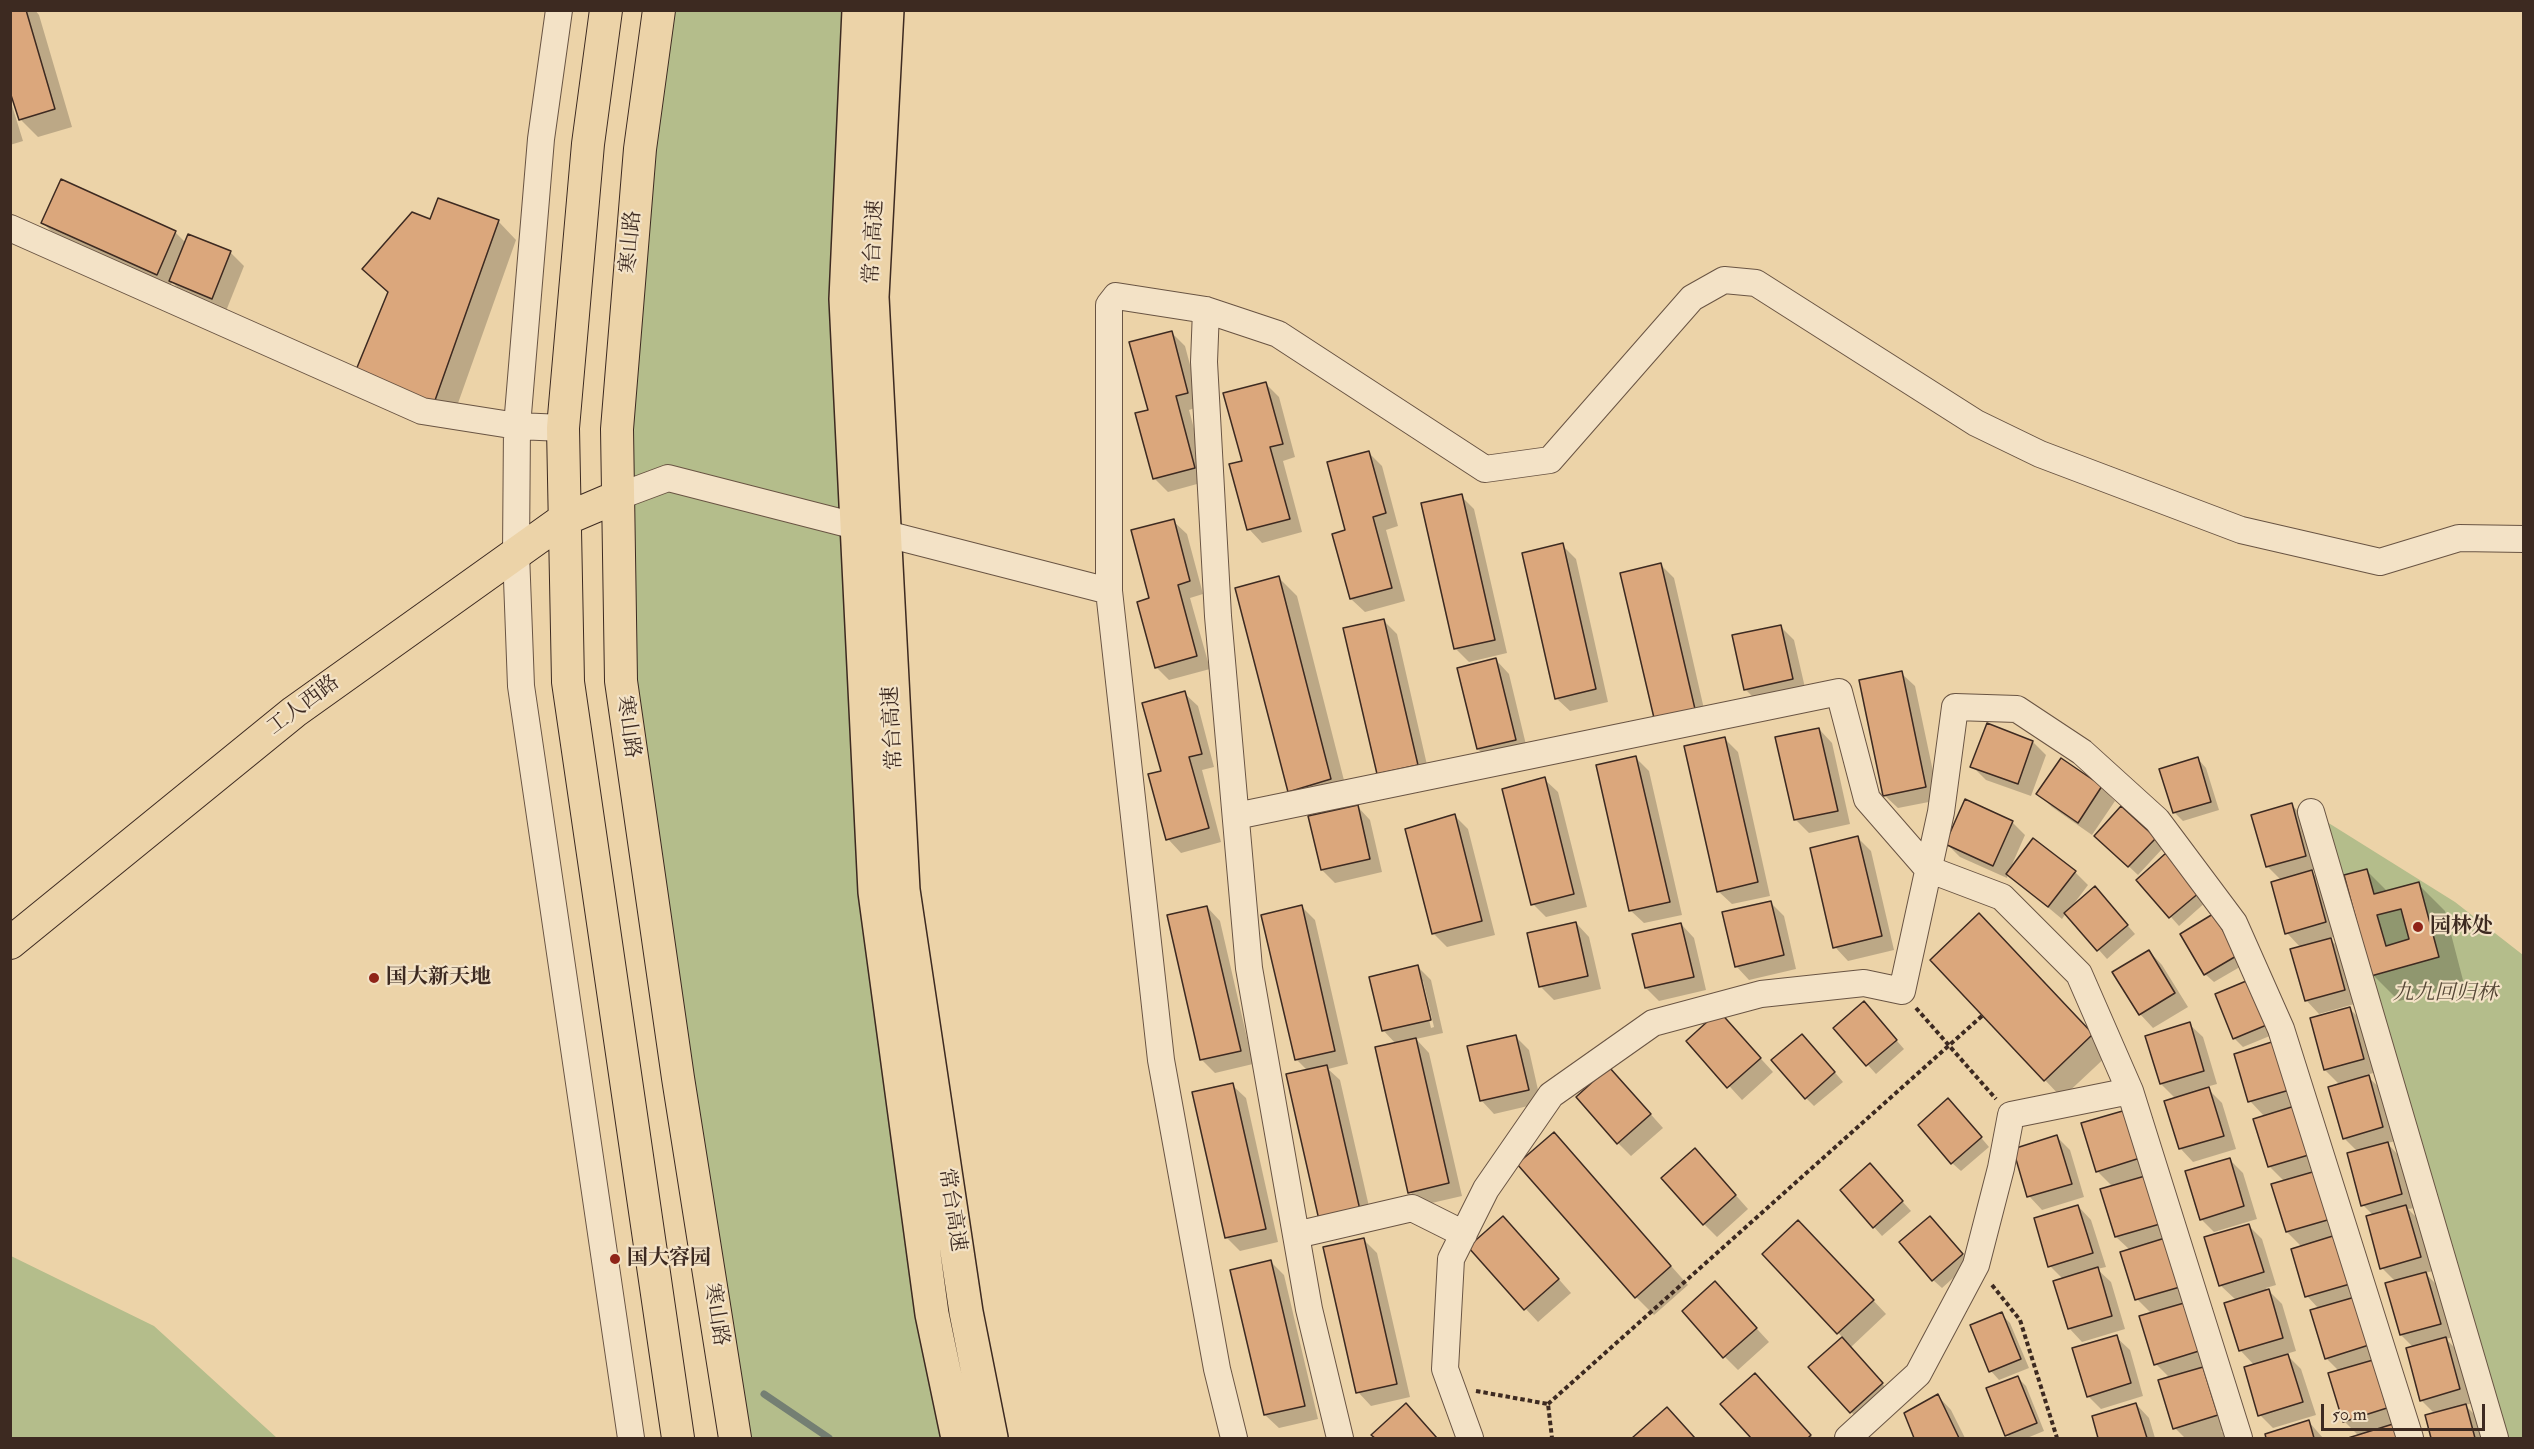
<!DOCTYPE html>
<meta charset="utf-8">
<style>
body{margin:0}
#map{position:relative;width:2534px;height:1449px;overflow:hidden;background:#ecd3a8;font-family:"IM FELL Double Pica",serif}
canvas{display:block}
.frame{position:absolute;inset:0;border:12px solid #3d2a21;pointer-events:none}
.scale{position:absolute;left:2321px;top:1404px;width:164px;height:27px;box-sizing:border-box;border:3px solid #3d2a21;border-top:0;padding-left:8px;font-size:18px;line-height:21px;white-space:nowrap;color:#3d2a21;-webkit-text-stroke:4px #f3e2c6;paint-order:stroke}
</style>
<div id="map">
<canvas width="2534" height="1449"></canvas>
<div class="frame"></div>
<div class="scale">50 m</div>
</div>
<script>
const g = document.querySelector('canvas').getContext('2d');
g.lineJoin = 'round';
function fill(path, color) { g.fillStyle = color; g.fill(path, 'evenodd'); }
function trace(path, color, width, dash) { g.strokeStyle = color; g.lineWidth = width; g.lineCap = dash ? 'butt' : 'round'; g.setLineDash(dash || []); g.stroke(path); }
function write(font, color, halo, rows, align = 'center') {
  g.font = font + ' "IM FELL Double Pica","Noto Serif SC",serif'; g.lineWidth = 4.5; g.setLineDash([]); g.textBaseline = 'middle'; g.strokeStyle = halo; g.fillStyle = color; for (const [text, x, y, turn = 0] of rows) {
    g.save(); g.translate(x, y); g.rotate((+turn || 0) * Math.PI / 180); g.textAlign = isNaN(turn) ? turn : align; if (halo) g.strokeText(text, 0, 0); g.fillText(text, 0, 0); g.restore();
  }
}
fill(new Path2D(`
 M 659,11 L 859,11 L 846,299 L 958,1438 L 735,1438 L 678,1078 L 617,497 Z
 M 2311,812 L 2455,902 L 2523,955 L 2523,1438 L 2495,1438 Z
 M 11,1256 L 154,1326 L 277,1438 L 11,1438 Z`), '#b4bd8b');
fill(new Path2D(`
 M 10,10 L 35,10 L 39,15 L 72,127 L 38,137 L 20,119 Z
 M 10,99 L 23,141 L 10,145 Z
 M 439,200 L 499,222 L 516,240 L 451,423 L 375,388 L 389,294 L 364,269 L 431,221 Z
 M 43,223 L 175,232 L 186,243 L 230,252 L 244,266 L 226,311 L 185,295 L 172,282 L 170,288 L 56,236 Z
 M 1171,332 L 1185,346 L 1201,406 L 1189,410 L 1208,481 L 1168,492 L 1154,478 L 1150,411 Z
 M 1265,383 L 1279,397 L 1295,457 L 1283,461 L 1302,532 L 1262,543 L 1249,529 L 1244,462 Z
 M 1368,452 L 1382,466 L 1398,526 L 1386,530 L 1405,601 L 1365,612 L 1351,599 L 1334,535 L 1347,531 Z
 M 1461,496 L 1474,509 L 1507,653 L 1469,662 L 1455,648 Z
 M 1173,521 L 1187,534 L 1203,594 L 1190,598 L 1210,669 L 1169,680 L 1156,667 L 1151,599 Z
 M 1562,545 L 1576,559 L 1608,702 L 1570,711 L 1556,698 Z
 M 1661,565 L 1674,578 L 1707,722 L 1668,731 Z
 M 1279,578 L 1297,596 L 1348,796 L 1307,809 L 1289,791 Z
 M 1384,621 L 1397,634 L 1430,778 L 1391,787 L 1378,773 Z
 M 1780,626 L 1794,640 L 1806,692 L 1759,703 L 1745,689 Z
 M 1496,660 L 1509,674 L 1528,753 L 1491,762 L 1478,749 Z
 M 1901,673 L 1915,686 L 1939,800 L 1898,808 L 1884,795 Z
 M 1184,693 L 1198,706 L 1214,767 L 1202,770 L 1221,842 L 1181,853 L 1168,839 L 1163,772 Z
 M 1819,729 L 1832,743 L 1850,824 L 1809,833 L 1795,819 Z
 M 1724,738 L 1738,752 L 1770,896 L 1732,904 L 1718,891 Z
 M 2033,742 L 2046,755 L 2031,796 L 1986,780 L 1972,766 Z
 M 1636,758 L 1649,771 L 1682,915 L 1644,923 L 1630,910 Z
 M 2198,759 L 2206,768 L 2219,810 L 2183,821 L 2174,812 Z
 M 2061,760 L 2101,787 L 2115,801 L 2092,835 L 2052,807 L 2038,794 Z
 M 1544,779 L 1558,792 L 1587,907 L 1546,917 L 1533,904 Z
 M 2292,805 L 2305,819 L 2319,869 L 2310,871 L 2325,885 L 2338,936 L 2329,938 L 2344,953 L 2358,1003 L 2319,1014 L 2306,1000 L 2301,948 L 2287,933 L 2281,880 L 2267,866 Z
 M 1357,806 L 1370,820 L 1382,872 L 1335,883 L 1322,870 Z
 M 1455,816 L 1468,829 L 1495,935 L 1447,947 L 1434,934 Z
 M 2012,822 L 2025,835 L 2011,867 L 2075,872 L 2088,885 L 2073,905 L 2103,897 L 2135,934 L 2107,959 L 2066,913 L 2062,919 L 2008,874 L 2007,878 L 1960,857 L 1947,844 Z
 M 1858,838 L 1871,851 L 1894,950 L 1848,961 L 1835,947 Z
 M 2155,839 L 2163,848 L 2138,875 L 2105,844 Z
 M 2166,856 L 2207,901 L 2179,926 L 2138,880 Z
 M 2367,871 L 2388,892 L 2418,884 L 2445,911 L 2464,984 L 2399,1001 L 2373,975 Z
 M 1771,903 L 1784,916 L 1796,969 L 1749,980 L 1736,966 Z
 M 1207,907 L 1220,921 L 1253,1064 L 1215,1073 L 1201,1059 Z
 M 1302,907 L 1315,920 L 1348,1064 L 1328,1069 L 1340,1080 L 1373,1224 L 1334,1232 L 1308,1071 L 1296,1059 Z
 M 1979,915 L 2110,1053 L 2062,1098 L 2045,1080 Z
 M 1576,923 L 1589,937 L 1601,989 L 1554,1000 L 1541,987 L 1529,934 Z
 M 1681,924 L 1694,938 L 1706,990 L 1659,1001 L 1646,988 Z
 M 2221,924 L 2245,964 L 2214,982 L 2205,974 L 2182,934 Z
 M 2149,951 L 2162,965 L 2188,1007 L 2153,1028 L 2140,1014 L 2115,973 Z
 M 1418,967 L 1431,980 L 1443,1033 L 1416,1039 L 1429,1053 L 1462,1196 L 1423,1205 L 1410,1192 L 1396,1044 L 1383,1030 ZM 1420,981 L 1423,981 L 1434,1027 L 1431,1028 Z
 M 2251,981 L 2277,1033 L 2243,1047 L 2234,1038 Z
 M 2350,1009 L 2363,1022 L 2377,1072 L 2366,1075 L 2382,1090 L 2396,1141 L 2387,1143 L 2401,1158 L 2415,1208 L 2408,1209 L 2419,1220 L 2433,1271 L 2425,1273 L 2439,1287 L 2453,1337 L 2446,1339 L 2459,1352 L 2473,1403 L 2465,1405 L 2479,1419 L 2484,1438 L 2433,1438 L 2427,1416 L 2435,1414 L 2421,1400 L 2414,1348 L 2401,1335 L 2396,1282 L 2382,1268 L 2374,1216 L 2363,1205 L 2358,1152 L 2344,1138 L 2340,1085 L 2325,1070 Z
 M 1872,1012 L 1904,1049 L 1876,1074 L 1835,1028 Z
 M 2189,1024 L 2203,1037 L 2217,1084 L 2206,1087 L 2222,1103 L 2236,1149 L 2193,1162 L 2180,1148 L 2176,1099 L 2161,1084 Z
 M 1732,1027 L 1773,1072 L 1742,1100 L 1688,1041 Z
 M 1516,1037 L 1529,1050 L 1541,1103 L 1494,1114 L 1481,1100 Z
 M 2278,1042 L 2400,1422 L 2390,1424 L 2405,1438 L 2350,1438 L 2359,1436 L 2344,1421 L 2340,1372 L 2326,1358 L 2319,1309 L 2307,1296 L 2302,1247 L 2287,1232 L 2284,1181 L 2269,1166 L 2265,1117 L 2250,1101 Z
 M 1811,1044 L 1843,1082 L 1814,1106 L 1806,1098 Z
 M 1622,1082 L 1663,1128 L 1631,1156 L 1618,1143 Z
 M 1232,1085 L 1246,1098 L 1278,1242 L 1240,1251 L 1226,1237 Z
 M 1957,1109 L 1989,1147 L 1961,1171 L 1952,1163 Z
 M 2125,1112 L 2153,1172 L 2142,1175 L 2158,1191 L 2192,1300 L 2182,1303 L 2197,1318 L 2211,1364 L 2201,1367 L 2216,1382 L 2230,1429 L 2221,1431 L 2229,1438 L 2185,1438 L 2175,1428 L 2170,1378 L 2156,1364 L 2152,1314 L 2137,1299 L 2130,1250 L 2116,1237 L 2102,1190 L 2113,1187 L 2097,1171 Z
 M 1554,1134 L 1688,1285 L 1654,1315 L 1636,1297 Z
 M 2057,1137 L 2070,1150 L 2084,1197 L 2042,1210 L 2029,1196 Z
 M 2229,1159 L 2243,1173 L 2257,1219 L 2214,1232 L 2201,1219 Z
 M 1708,1164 L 1748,1209 L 1717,1237 L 1704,1224 Z
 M 1878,1174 L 1911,1211 L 1882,1236 L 1874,1227 Z
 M 2078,1206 L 2091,1220 L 2106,1267 L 2097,1269 L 2111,1282 L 2125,1329 L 2082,1342 L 2069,1328 L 2063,1279 L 2050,1266 Z
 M 2248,1225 L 2262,1239 L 2276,1285 L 2266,1288 L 2282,1304 L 2296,1351 L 2286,1354 L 2301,1369 L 2316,1415 L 2273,1428 L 2260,1415 L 2255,1366 L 2240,1350 L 2236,1300 L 2220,1285 Z
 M 1938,1226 L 1970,1263 L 1942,1288 L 1933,1280 Z
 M 1516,1231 L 1571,1293 L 1538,1322 L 1525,1308 Z
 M 1812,1235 L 1886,1314 L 1850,1348 L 1895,1398 L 1864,1426 L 1810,1367 L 1843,1338 L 1764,1254 Z
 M 1364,1240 L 1377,1253 L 1410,1397 L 1371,1406 L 1358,1392 Z
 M 1271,1262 L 1284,1275 L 1318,1419 L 1279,1428 L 1265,1415 Z
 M 1715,1283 L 1769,1342 L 1738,1370 L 1725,1357 Z
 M 2001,1314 L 2010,1323 L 2029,1368 L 1999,1380 L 1991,1371 Z
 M 2116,1337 L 2130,1350 L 2143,1396 L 2101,1409 L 2088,1396 Z
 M 2017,1377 L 2026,1386 L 2044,1431 L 2027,1438 L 2010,1438 L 2007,1435 Z
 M 1768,1388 L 1813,1438 L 1753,1438 L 1723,1404 Z
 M 1938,1396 L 1951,1410 L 1965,1438 L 1915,1438 L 1906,1414 Z
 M 2136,1404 L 2149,1418 L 2155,1438 L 2100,1438 L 2094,1417 Z
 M 1419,1419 L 1437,1438 L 1377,1438 L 1373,1435 Z
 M 1680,1422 L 1695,1438 L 1634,1438 Z
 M 2309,1422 L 2323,1438 L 2267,1438 L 2266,1435 Z`), '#0003');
trace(new Path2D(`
 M 764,1394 L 829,1438`), '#747f73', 7);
const building = new Path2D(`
 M 10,10 L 26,10 L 55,109 L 19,120 L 10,92 Z
 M 61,179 L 176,231 L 157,275 L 41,223 Z
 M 438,198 L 499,220 L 433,406 L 356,370 L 388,292 L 362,269 L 412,212 L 430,219 Z
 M 188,234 L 231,251 L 212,299 L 169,281 Z
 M 1172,331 L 1188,393 L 1176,396 L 1195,468 L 1153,479 L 1135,413 L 1148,410 L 1129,342 Z
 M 1266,382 L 1283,444 L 1270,447 L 1290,519 L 1247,530 L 1229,464 L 1242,461 L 1223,393 Z
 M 1369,451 L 1386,513 L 1373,517 L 1392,588 L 1350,599 L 1332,534 L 1345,530 L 1327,462 Z
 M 1462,494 L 1495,640 L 1454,649 L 1421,503 Z
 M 1174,519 L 1190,581 L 1178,585 L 1197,656 L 1155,668 L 1137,602 L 1149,598 L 1131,530 Z
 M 1563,543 L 1596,689 L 1555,699 L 1522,553 Z
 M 1661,563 L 1695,709 L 1654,718 L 1620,573 Z
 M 1279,576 L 1331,779 L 1288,792 L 1235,588 Z
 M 1384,619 L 1418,765 L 1377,774 L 1343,628 Z
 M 1781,625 L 1793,679 L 1744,690 L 1732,635 Z
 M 1496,658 L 1516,740 L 1477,749 L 1457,668 Z
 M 1902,671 L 1926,787 L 1883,796 L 1859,680 Z
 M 1185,691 L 1202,754 L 1189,757 L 1209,828 L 1166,840 L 1148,774 L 1161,771 L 1142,703 Z
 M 1987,723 L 2033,741 L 2018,784 L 1970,767 Z
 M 1819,728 L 1838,811 L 1794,820 L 1775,737 Z
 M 1725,737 L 1758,882 L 1717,892 L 1684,746 Z
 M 1636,756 L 1670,902 L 1629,911 L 1596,765 Z
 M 2198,757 L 2211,802 L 2173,813 L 2159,769 Z
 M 2061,758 L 2102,786 L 2078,823 L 2036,794 Z
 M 1545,777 L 1574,894 L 1531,905 L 1502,789 Z
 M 1965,799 L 2013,821 L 1993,866 L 1945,844 Z
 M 2292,803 L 2306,856 L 2266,867 L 2251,815 Z
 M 1358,805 L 1370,859 L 1321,870 L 1308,816 Z
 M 2121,806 L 2156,838 L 2128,867 L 2094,836 Z
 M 1455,814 L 1482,921 L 1432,934 L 1405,829 Z
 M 1858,836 L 1882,936 L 1833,948 L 1810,848 Z
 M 2033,838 L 2076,871 L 2048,907 L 2006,874 Z
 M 2166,853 L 2200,892 L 2169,918 L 2136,880 Z
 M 2367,869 L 2374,894 L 2419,882 L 2439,957 L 2371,976 L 2344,875 ZM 2401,909 L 2409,939 L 2386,946 L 2377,915 Z
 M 2312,870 L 2326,922 L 2285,934 L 2271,882 Z
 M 2095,886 L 2128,925 L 2097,951 L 2064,913 Z
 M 1771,901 L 1784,955 L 1735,967 L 1722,912 Z
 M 1302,905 L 1335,1051 L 1295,1060 L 1261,915 Z
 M 1207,906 L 1241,1051 L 1200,1060 L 1167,915 Z
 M 1979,913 L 2093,1034 L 2044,1081 L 1930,960 Z
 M 2213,914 L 2238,955 L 2204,975 L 2180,934 Z
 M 1576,922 L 1588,976 L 1539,987 L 1527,933 Z
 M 1681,923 L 1694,977 L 1645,988 L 1632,934 Z
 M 2331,938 L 2345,990 L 2305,1001 L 2290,949 Z
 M 2149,950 L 2175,993 L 2139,1015 L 2112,972 Z
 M 1418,965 L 1431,1020 L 1382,1031 L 1369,977 Z
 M 2251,979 L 2269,1024 L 2233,1039 L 2215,994 Z
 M 1864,1001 L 1897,1040 L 1866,1066 L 1833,1028 Z
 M 2350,1007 L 2364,1059 L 2324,1070 L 2310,1018 Z
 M 1719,1011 L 1761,1058 L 1727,1088 L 1686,1041 Z
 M 2190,1022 L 2204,1071 L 2160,1084 L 2145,1036 Z
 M 1802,1034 L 1835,1072 L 1805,1099 L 1771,1060 Z
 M 1516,1035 L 1529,1090 L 1480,1101 L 1467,1046 Z
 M 1416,1038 L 1449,1183 L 1408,1193 L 1375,1047 Z
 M 2278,1040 L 2293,1089 L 2248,1102 L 2234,1054 Z
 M 1327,1065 L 1360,1210 L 1319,1220 L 1286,1074 Z
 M 1609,1067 L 1651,1114 L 1617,1144 L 1576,1097 Z
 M 2369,1075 L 2383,1127 L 2343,1139 L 2328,1087 Z
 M 1233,1083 L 1266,1229 L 1225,1238 L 1192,1092 Z
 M 2209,1087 L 2224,1136 L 2179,1149 L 2164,1101 Z
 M 1948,1098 L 1982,1137 L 1951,1164 L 1918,1125 Z
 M 2298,1105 L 2312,1154 L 2268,1167 L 2253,1119 Z
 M 2126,1110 L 2140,1158 L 2096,1172 L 2081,1123 Z
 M 1554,1132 L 1671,1266 L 1635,1298 L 1517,1164 Z
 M 2057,1135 L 2072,1184 L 2027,1197 L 2013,1149 Z
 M 2388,1142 L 2402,1194 L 2361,1206 L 2347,1153 Z
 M 1695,1148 L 1736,1195 L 1703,1225 L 1661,1178 Z
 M 2230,1158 L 2244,1206 L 2200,1220 L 2185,1171 Z
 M 1870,1163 L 1903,1201 L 1873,1228 L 1840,1190 Z
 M 2316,1171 L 2331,1219 L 2286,1232 L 2271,1184 Z
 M 2145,1176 L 2160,1224 L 2115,1237 L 2100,1189 Z
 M 2078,1205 L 2093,1253 L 2048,1267 L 2034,1218 Z
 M 2406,1205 L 2421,1257 L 2380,1269 L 2366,1216 Z
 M 1503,1216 L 1559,1279 L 1524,1310 L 1468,1247 Z
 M 1930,1216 L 1963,1254 L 1932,1281 L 1899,1242 Z
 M 1798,1220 L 1874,1300 L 1837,1334 L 1762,1254 Z
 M 2249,1224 L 2264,1272 L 2219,1286 L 2204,1237 Z
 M 2336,1235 L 2350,1284 L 2305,1297 L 2291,1249 Z
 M 1364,1238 L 1397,1384 L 1356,1393 L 1323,1247 Z
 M 2165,1238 L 2180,1287 L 2135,1300 L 2120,1252 Z
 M 1271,1260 L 1305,1406 L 1264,1415 L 1230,1270 Z
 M 2098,1267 L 2112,1316 L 2068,1329 L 2053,1281 Z
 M 2426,1272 L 2441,1324 L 2400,1335 L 2385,1283 Z
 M 1715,1281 L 1757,1328 L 1723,1358 L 1682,1311 Z
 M 2269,1289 L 2283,1338 L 2239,1351 L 2224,1303 Z
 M 2355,1297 L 2369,1345 L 2325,1359 L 2310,1310 Z
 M 2184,1303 L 2199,1351 L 2154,1365 L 2139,1316 Z
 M 2002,1312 L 2021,1359 L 1989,1372 L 1970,1325 Z
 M 2117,1335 L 2131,1383 L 2087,1397 L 2072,1348 Z
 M 1842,1337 L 1883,1383 L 1850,1413 L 1808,1367 Z
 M 2446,1337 L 2460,1389 L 2420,1401 L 2406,1348 Z
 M 2288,1354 L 2303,1402 L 2258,1416 L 2244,1367 Z
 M 2373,1360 L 2387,1408 L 2343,1422 L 2328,1373 Z
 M 2203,1367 L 2218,1415 L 2173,1429 L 2158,1380 Z
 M 1755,1373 L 1811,1435 L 1808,1438 L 1751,1438 L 1720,1404 Z
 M 2018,1376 L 2037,1423 L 2005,1436 L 1986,1388 Z
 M 1938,1394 L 1959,1438 L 1914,1438 L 1904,1413 Z
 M 1406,1403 L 1437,1438 L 1375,1438 L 1371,1435 Z
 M 2136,1403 L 2147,1438 L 2098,1438 L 2092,1416 Z
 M 2466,1404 L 2475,1438 L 2431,1438 L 2425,1415 Z
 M 1667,1407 L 1695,1438 L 1632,1438 Z
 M 2309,1420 L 2314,1438 L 2266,1438 L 2265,1434 Z
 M 2393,1424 L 2397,1438 L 2348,1438 Z`);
fill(building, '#dba77c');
trace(building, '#3d2a21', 1.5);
const minor = new Path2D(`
 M 559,10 L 541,139 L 517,426 L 516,553 L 521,686 L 631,1438
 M 10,228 L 422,411 L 517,426 L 563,428
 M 1206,310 L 1204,362 L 1218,616 L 1249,968 L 1309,1309 L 1340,1438
 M 617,497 L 668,478 L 1109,591
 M 2311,812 L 2495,1438
 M 1236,816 L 1839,692 L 1867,799 L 1928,869 L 2002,897 L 2079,974 L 2130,1091 L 2239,1438
 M 1296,1235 L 1412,1208 L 1464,1234
 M 1234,1438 L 1217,1369 L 1161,1060 L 1109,591 L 1109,305 L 1116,296 L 1206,310 L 1278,334 L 1485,469 L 1550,460 L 1692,298 L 1724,280 L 1756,283 L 1976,423 L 2040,454 L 2241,530 L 2380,562 L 2459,538 L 2524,539
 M 1470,1438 L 1445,1369 L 1451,1259 L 1486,1189 L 1551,1095 L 1653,1023 L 1761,994 L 1864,983 L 1902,991 L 1941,812 L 1955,707 L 2017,709 L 2082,752 L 2157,820 L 2234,923 L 2281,1029 L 2410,1438
 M 1848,1438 L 1918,1374 L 1976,1265 L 2001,1168 L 2011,1115 L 2130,1091`);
const major = new Path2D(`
 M 606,10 L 588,144 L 563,428 L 568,682 L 678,1438
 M 659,10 L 640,149 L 617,429 L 621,681 L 678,1078 L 735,1438
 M 10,943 L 294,712 L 563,520 L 617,497`);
const highway = new Path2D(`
 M 859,10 L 846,299 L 875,892 L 932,1314 L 958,1438
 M 887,10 L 872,297 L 903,890 L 966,1312 L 991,1438`);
trace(minor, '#695443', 28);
trace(major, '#3d2a21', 34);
trace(highway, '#3d2a21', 36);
trace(new Path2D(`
 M 1916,1008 L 1996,1099
 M 1992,1285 L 2020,1320 L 2057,1438
 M 1476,1391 L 1548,1404 L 1552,1438
 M 1548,1404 L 1982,1016`), '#3d2a21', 4, [4.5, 3]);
trace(minor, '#f3e2c6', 26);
trace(major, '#ecd3a8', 32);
trace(highway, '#ecd3a8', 33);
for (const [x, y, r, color] of [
 [2418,927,6,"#8f2418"],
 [374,978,6,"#8f2418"],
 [615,1259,6,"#8f2418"]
]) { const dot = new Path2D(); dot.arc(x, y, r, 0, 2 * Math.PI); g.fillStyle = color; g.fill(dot); trace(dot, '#f3e2c6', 2); }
write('21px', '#3d2a21', '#f3e2c6', [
 ["寒山路",632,242,-85],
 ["常台高速",875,242,-87],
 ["工人西路",304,706,-37],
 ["寒山路",627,727,82],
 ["常台高速",894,728,-93],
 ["常台高速",951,1210,81],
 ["寒山路",715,1315,81]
]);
write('bold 21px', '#3d2a21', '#f3e2c6', [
 ["园林处",2430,927],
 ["国大新天地",386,978],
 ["国大容园",627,1259]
], 'left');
write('italic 21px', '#554736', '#f3e2c6', [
 ["九九回归林",2445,994]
]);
</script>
